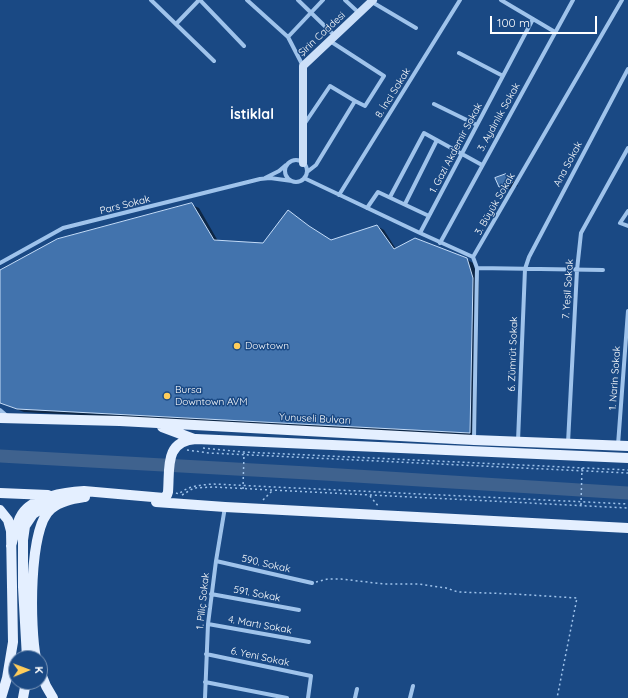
<!DOCTYPE html>
<meta charset="utf-8">
<style>
body{margin:0}
#map{position:relative;width:628px;height:698px;overflow:hidden;background:#1a4984;font-family:Quicksand,sans-serif}
canvas{display:block}
.north{position:absolute;left:8px;top:650px;width:40px;height:40px;box-sizing:border-box;background:#1a4984;border:1px solid #7692b5;border-radius:50%;rotate:89deg;font-size:11px;font-weight:700;line-height:16px;text-align:center;color:#fff}
.north::after{content:'';display:block;margin:auto;width:14px;height:18px;background:#fecd5b;clip-path:polygon(50% 0,100% 100%,50% 72%,0 100%)}
.scale{position:absolute;left:490px;top:16px;width:107px;height:18px;box-sizing:border-box;border:2px solid #fff;border-top:0;padding-left:5px;font-size:12px;line-height:14px;white-space:nowrap;color:#fff;-webkit-text-stroke:3px #1a4984;paint-order:stroke}
</style>
<div id="map">
<canvas width="628" height="698"></canvas>
<div class="north">K</div>
<div class="scale">100 m</div>
</div>
<script>
const g = document.querySelector('canvas').getContext('2d');
g.lineJoin = 'round';
function fill(path, color) { g.fillStyle = color; g.fill(path, 'evenodd'); }
function trace(path, color, width, dash) { g.strokeStyle = color; g.lineWidth = width; g.lineCap = dash ? 'butt' : 'round'; g.setLineDash(dash || []); g.stroke(path); }
function write(font, color, halo, rows, align = 'center') {
  g.font = font + ' Quicksand,sans-serif'; g.lineWidth = 3; g.setLineDash([]); g.textBaseline = 'middle'; g.strokeStyle = halo; g.fillStyle = color; for (const [text, x, y, turn = 0] of rows) {
    g.save(); g.translate(x, y); g.rotate((+turn || 0) * Math.PI / 180); g.textAlign = isNaN(turn) ? turn : align; if (halo) g.strokeText(text, 0, 0); g.fillText(text, 0, 0); g.restore();
  }
}
fill(new Path2D(`
 M 506,175 L 513,179 L 518,186 L 506,190 L 500,186 Z
 M 192,205 L 199,208 L 218,241 L 263,244 L 316,231 L 331,241 L 377,226 L 384,230 L 396,249 L 466,259 L 473,263 L 479,282 L 476,436 L 24,412 L 0,403 L 0,272 Z`), '#0007');
trace(new Path2D(`
 M 0,456 L 308,473 L 628,493`), '#3f628e', 13);
const building = new Path2D(`
 M 506,174 L 513,181 L 512,183 L 499,187 L 495,178 Z
 M 192,203 L 214,240 L 263,243 L 288,210 L 309,226 L 331,240 L 377,225 L 394,249 L 415,238 L 467,258 L 473,278 L 470,433 L 17,409 L 0,403 L 0,270 L 57,239 Z`);
fill(building, '#4273ad');
trace(building, '#c4dcf8', 1);
trace(new Path2D(`
 M 203,448 L 244,452 L 628,470
 M 187,450 L 209,453 L 628,473
 M 243,489 L 244,453
 M 176,493 L 179,494 C 187,486 201,485 213,484 L 628,504
 M 182,495 L 194,488 L 213,487 L 628,508
 M 370,496 L 379,507
 M 263,500 L 273,490
 M 581,505 L 582,467
 M 316,582 L 328,579 L 341,579 L 384,584 L 419,584 L 446,588 L 458,592 L 514,594 L 577,598 L 557,698`), '#9fc3eb', 1.5, [2, 3]);
trace(new Path2D(`
 M 151,0 L 214,61
 M 200,0 L 244,46
 M 247,0 L 288,37 L 303,66
 M 298,0 L 335,36
 M 345,0 L 359,13
 M 501,0 L 555,32
 M 372,2 L 416,28
 M 176,24 L 199,0
 M 288,37 L 323,0
 M 330,41 L 384,76 L 365,106 L 355,101
 M 459,53 L 503,76
 M 434,104 L 477,125
 M 305,123 L 330,86 L 355,101 L 316,165 L 307,172
 M285 171a11 11 0 1 1 22 0a11 11 0 1 1-22 0Z
 M 265,178 L 279,171 L 286,165
 M 304,178 L 420,233
 M 339,195 L 460,0
 M 390,197 L 424,133 L 482,165
 M 405,204 L 437,140
 M 367,208 L 378,192 L 429,216
 M 628,211 L 620,223 L 628,226
 M 440,243 L 573,0
 M 473,257 L 420,233 L 533,19
 M 0,263 L 63,228 L 260,179 L 270,178 L 292,181
 M 477,268 L 603,270
 M 0,410 L 7,416
 M 474,439 L 477,268 L 473,257 L 622,0
 M 518,441 L 525,269 L 529,257 L 628,69
 M 568,443 L 577,270 L 581,233 L 628,148
 M 618,445 L 628,311
 M 216,561 L 312,583
 M 211,594 L 299,610
 M 208,624 L 309,642
 M 206,654 L 311,676 L 308,698
 M 205,682 L 287,698
 M 205,698 L 208,624 L 216,561 L 225,507
 M 355,698 L 357,689
 M 410,698 L 413,686`), '#9fc3eb', 4);
trace(new Path2D(`
 M 303,163 L 303,66 L 373,0`), '#cbdff8', 8);
trace(new Path2D(`
 M 0,418 L 120,421 L 474,440 L 628,446
 M 162,427 L 194,439
 M 0,493 L 48,495
 M 156,502 L 225,507 L 628,528
 M 0,510 L 8,520 L 11,531 L 13,642 L 7,678 L 1,698
 M 11,546 C 14,536 16,523 22,514 C 33,497 65,492 84,491 L 164,498 L 167,495 L 168,492 C 170,468 164,441 196,439 L 628,458
 M 27,658 L 23,587 L 23,540 L 25,526 L 33,514 L 52,501
 M 36,658 C 30,630 28,527 51,509 C 60,501 73,499 85,497
 M 40,671 L 46,686 L 53,698
 M 23,698 L 26,682`), '#e4efff', 10);
for (const [x, y, r, color] of [
 [237,346,4,"#fecd5b"],
 [167,396,4,"#fecd5b"]
]) { const dot = new Path2D(); dot.arc(x, y, r, 0, 2 * Math.PI); g.fillStyle = color; g.fill(dot); trace(dot, '#1a4984', 1.5); }
write('10px', '#fff', '#1a4984', [
 ["Şirin Caddesi",322,34,-43],
 ["8. İnci Sokak",393,93,-58],
 ["3. Aydınlık Sokak",499,117,-61],
 ["1. Gazi Akdemir Sokak",456,148,-62],
 ["Ana Sokak",568,164,-62],
 ["3. Büyük Sokak",495,204,-60],
 ["Pars Sokak",125,205,-14],
 ["7. Yeşil Sokak",568,289,-86],
 ["6. Zümrüt Sokak",513,354,-88],
 ["1. Narin Sokak",615,378,-86],
 ["Yunuseli Bulvarı",315,419,3],
 ["590. Sokak",266,564,13],
 ["591. Sokak",257,594,11],
 ["1. Piliç Sokak",203,601,-84],
 ["4. Martı Sokak",260,625,10],
 ["6. Yeni Sokak",260,657,12]
]);
write('10px', '#fff', '#1a4984', [
 ["Dowtown",245,346],
 ["Bursa",175,390],
 ["Downtown AVM",175,402]
], 'left');
write('bold 14px', '#fff', '#1a4984', [
 ["İstiklal",252,115]
]);
</script>
